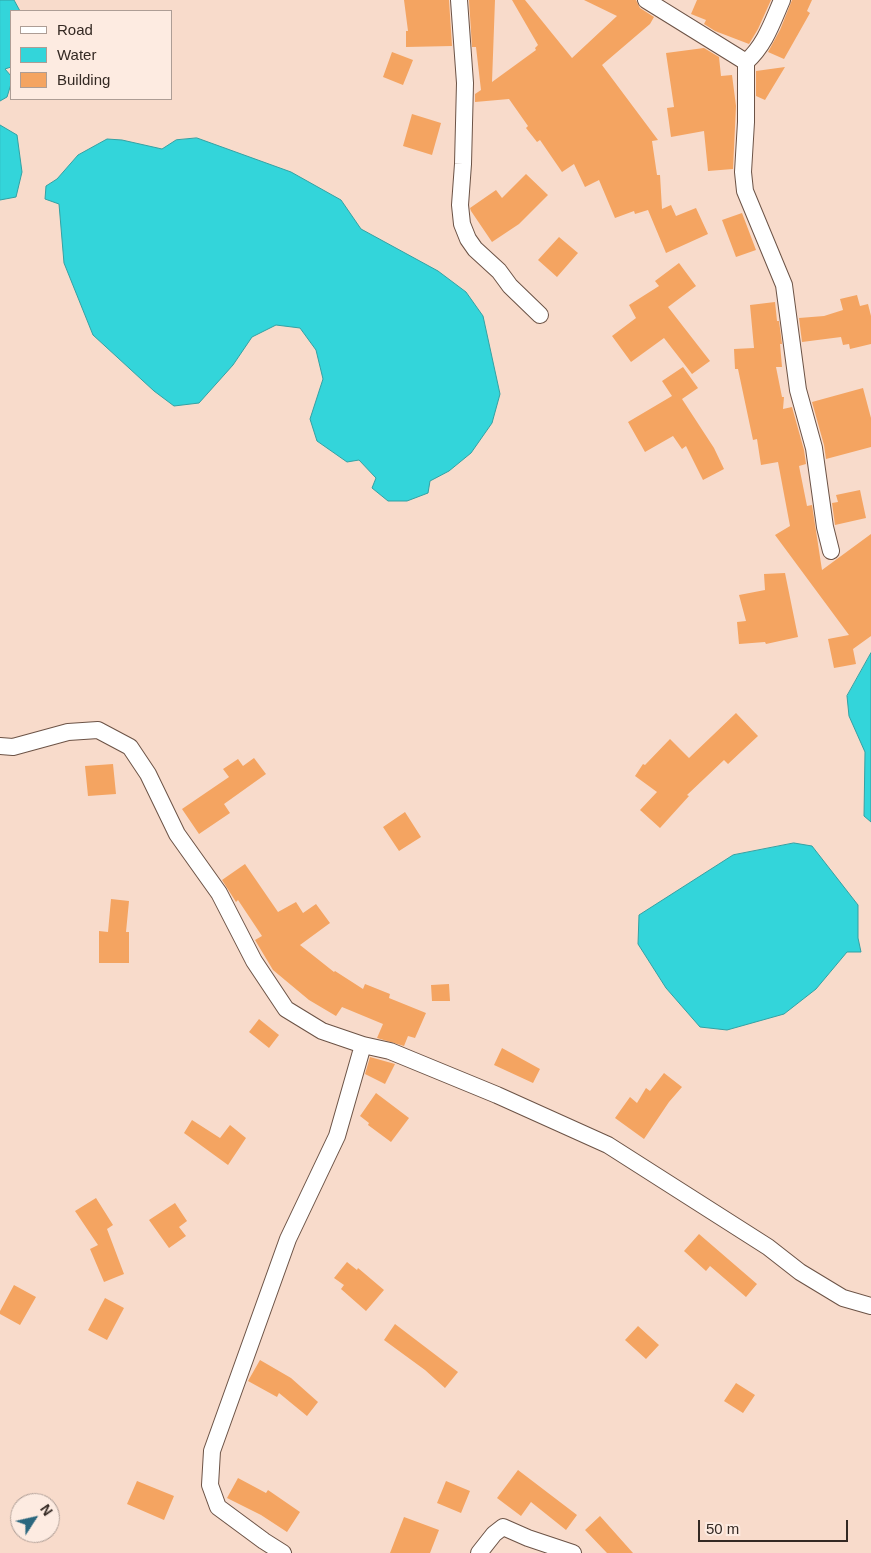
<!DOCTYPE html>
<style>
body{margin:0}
#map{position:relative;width:871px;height:1553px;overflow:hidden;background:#f8dbcb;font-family:Helvetica,sans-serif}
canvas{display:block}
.legend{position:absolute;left:10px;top:10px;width:162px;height:90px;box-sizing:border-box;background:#fdebe1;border:1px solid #ad9d95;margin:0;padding:6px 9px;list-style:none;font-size:15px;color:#342923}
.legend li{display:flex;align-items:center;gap:10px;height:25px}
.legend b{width:25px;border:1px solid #ad9d95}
.north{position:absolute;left:10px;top:1493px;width:50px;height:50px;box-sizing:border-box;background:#fdebe1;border:1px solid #ad9d95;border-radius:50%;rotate:55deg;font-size:14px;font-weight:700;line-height:20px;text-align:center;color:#342923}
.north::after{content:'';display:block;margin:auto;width:18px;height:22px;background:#2b677e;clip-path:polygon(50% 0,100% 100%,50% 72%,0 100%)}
.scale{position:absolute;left:698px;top:1520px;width:150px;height:22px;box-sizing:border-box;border:2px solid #342923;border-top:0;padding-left:6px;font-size:15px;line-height:18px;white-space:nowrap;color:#342923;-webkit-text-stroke:4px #fdebe1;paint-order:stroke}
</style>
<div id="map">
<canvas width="871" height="1553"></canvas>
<ul class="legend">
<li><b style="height:6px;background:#fff"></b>Road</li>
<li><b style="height:14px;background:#33d5da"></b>Water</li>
<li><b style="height:14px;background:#f4a461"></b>Building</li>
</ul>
<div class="north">N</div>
<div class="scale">50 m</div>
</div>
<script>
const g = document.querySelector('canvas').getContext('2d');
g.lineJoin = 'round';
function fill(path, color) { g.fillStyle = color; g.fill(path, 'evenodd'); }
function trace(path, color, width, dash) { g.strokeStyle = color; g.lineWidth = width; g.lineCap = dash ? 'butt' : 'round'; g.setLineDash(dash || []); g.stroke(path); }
const water = new Path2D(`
 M 0,0 L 14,0 L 20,11 L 11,11 L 11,67 L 5,69 L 11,76 L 11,84 L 7,97 L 0,101 Z
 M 0,125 L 17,135 L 22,172 L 16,197 L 0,200 Z
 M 197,138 L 291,172 L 341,200 L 361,229 L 438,271 L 466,292 L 483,316 L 500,394 L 492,423 L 471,453 L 449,471 L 430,481 L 428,493 L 407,501 L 388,501 L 372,488 L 376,478 L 359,460 L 347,462 L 317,441 L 310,419 L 323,379 L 316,350 L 300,328 L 276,325 L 252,337 L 233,365 L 199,403 L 174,406 L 154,391 L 93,335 L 64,263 L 59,204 L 45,199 L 46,186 L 57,179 L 78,155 L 107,139 L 122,140 L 162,149 L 176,140 Z
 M 871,653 L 871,822 L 864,816 L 865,752 L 849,716 L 847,696 Z
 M 794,843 L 812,846 L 858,905 L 858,938 L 861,952 L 847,952 L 816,989 L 784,1014 L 727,1030 L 700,1027 L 666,988 L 638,944 L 639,915 L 733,855 Z`);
fill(water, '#33d5da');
trace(water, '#33a1a3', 1);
fill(new Path2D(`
 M 404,0 L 449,0 L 452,46 L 406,47 L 406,31 L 408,31 Z
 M 469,0 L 495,0 L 492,82 L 536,50 L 535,48 L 538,45 L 512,0 L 525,0 L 572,58 L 617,16 L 584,0 L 636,0 L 640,8 L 654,17 L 650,24 L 602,65 L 658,140 L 652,141 L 657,175 L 660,175 L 662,209 L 671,205 L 676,216 L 696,208 L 708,234 L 666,253 L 648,210 L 635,214 L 634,211 L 615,218 L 599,180 L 585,187 L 574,164 L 562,172 L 540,140 L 537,142 L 526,128 L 528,126 L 509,99 L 475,102 L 475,94 L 481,90 L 476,47 L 472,47 Z
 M 697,0 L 771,0 L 758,29 L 749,44 L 715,31 L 704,24 L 706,20 L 691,14 Z
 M 792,0 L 812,0 L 807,11 L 810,13 L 784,59 L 768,52 L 780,30 Z
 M 704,48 L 719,57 L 721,76 L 732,75 L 736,106 L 733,169 L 708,171 L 704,131 L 671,137 L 667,108 L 674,107 L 666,53 Z
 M 392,52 L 413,60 L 403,85 L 383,77 Z
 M 785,67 L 765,100 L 756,96 L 756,71 Z
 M 412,114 L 441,123 L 432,155 L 403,146 Z
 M 526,174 L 548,195 L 519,224 L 492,242 L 471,211 L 470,208 L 496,190 L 502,198 Z
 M 742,213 L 756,250 L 736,257 L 722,220 Z
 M 559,237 L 578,253 L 557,277 L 538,260 Z
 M 679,263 L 696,286 L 668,307 L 710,361 L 692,374 L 664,338 L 631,362 L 612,336 L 636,318 L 629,305 L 659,286 L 655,281 Z
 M 857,295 L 860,306 L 868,304 L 871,316 L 871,344 L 850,349 L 849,344 L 843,345 L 841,337 L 802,342 L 799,318 L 824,316 L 843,310 L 840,299 Z
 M 775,302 L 777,321 L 779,321 L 782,344 L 780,344 L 782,367 L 776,367 L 782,397 L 784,397 L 783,409 L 792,407 L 804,450 L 806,464 L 799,466 L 807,506 L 812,505 L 822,570 L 871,534 L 871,636 L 853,649 L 856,664 L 834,668 L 828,639 L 849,635 L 775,535 L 790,526 L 778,462 L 761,465 L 757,439 L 753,440 L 738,369 L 735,369 L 734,349 L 754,348 L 750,305 Z
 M 683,367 L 698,388 L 682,399 L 714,448 L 724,469 L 703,480 L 686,446 L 682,449 L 673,436 L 645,452 L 628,422 L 672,396 L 662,381 Z
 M 863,388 L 871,418 L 871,447 L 826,459 L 824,445 L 812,402 Z
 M 860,490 L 866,518 L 835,525 L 832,503 L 838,502 L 836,495 Z
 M 785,573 L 798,637 L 766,644 L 765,642 L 739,644 L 737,622 L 746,621 L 739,595 L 765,590 L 764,574 Z
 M 736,713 L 758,736 L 728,764 L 724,760 L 687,795 L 689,796 L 660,828 L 640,810 L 657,792 L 635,776 L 643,764 L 645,765 L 670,739 L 689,758 Z
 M 254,758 L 266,774 L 224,804 L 230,813 L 199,834 L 182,809 L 229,777 L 223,769 L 238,759 L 243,766 Z
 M 113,764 L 116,794 L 88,796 L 85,766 Z
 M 405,812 L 421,837 L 399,851 L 383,827 Z
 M 245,864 L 278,912 L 296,902 L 303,913 L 316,904 L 330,923 L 300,945 L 334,972 L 335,971 L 363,989 L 365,984 L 390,994 L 389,998 L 426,1013 L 415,1038 L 408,1036 L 404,1046 L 377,1038 L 383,1024 L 342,1007 L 336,1016 L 309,1000 L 273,970 L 255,940 L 262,936 L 238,900 L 236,902 L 222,880 Z
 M 111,899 L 129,901 L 126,932 L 129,932 L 129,963 L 99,963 L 99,931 L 108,932 Z
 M 449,984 L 450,1001 L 432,1001 L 431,985 Z
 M 259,1019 L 279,1035 L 269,1048 L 249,1032 Z
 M 502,1048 L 540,1069 L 533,1083 L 494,1065 Z
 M 370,1057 L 395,1064 L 385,1084 L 365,1074 Z
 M 664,1073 L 682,1087 L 669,1102 L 644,1139 L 615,1118 L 630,1097 L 637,1103 L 646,1088 L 650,1091 Z
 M 376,1093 L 409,1118 L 391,1142 L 368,1125 L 369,1123 L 360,1116 Z
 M 192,1120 L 220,1138 L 230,1125 L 246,1138 L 228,1165 L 184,1133 Z
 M 96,1198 L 113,1225 L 107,1229 L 124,1274 L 104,1282 L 90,1249 L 98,1245 L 75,1211 Z
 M 175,1203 L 187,1221 L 179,1227 L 186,1236 L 169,1248 L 149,1220 Z
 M 699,1234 L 757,1284 L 746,1297 L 710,1266 L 706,1271 L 684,1251 Z
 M 347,1262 L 357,1270 L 358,1268 L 384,1290 L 366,1311 L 341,1289 L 344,1285 L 334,1278 Z
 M 14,1285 L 36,1297 L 20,1325 L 0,1314 L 0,1311 Z
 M 105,1298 L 124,1308 L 107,1340 L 88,1330 Z
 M 395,1324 L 458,1372 L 445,1388 L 425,1370 L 384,1340 Z
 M 638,1326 L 659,1345 L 646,1359 L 625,1340 Z
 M 260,1360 L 291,1378 L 318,1402 L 307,1416 L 279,1393 L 277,1397 L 248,1381 Z
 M 736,1383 L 755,1395 L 743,1413 L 724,1401 Z
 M 518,1470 L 577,1515 L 566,1530 L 531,1502 L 521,1516 L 497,1498 Z
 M 238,1478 L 266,1493 L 268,1490 L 300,1512 L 287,1532 L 261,1515 L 227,1498 Z
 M 137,1481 L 174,1496 L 164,1520 L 127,1504 Z
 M 446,1481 L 470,1491 L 461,1513 L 437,1503 Z
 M 600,1516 L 633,1553 L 607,1553 L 585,1530 Z
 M 404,1517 L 439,1530 L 430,1553 L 390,1553 Z`), '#f4a461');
const street = new Path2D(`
 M 459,0 L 465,83 L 463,164 L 460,205 L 462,224 L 468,239 L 475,249 L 499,271 L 510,286 L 540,315
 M 646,0 L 746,62
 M 782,0 C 772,23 765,45 746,62 L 746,122 L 743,172 L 745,191 L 784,285 L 798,390 L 814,448 L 825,527 L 831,551
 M 0,746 L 13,747 L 68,732 L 98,730 L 130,747 L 148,774 L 177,834 L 219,893 L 254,961 L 286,1009 L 322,1031 L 363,1045 L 390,1051 L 497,1095 L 608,1145 L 768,1247 L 800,1272 L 843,1298 L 871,1306
 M 283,1553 L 264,1541 L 218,1507 L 210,1485 L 212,1451 L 288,1239 L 337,1136 L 363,1045
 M 479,1553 L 494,1534 L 503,1527 L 528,1538 L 573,1553`);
trace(street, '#6c5346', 18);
trace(street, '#fff', 16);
</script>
